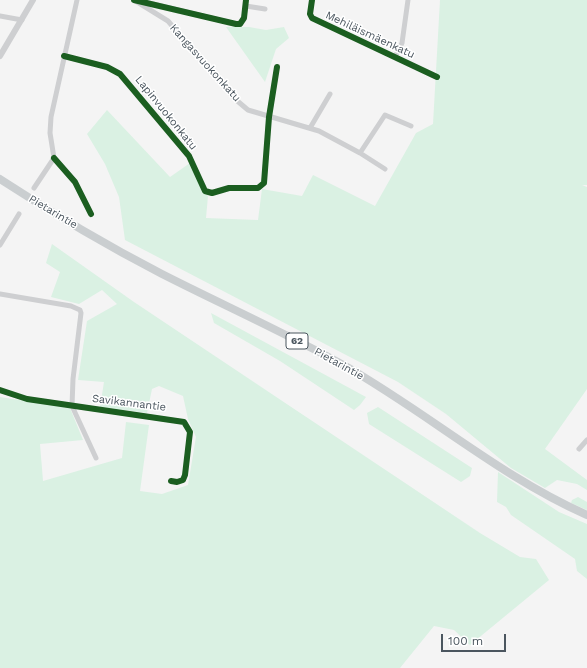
<!DOCTYPE html>
<meta charset="utf-8">
<style>
body{margin:0}
#map{position:relative;width:587px;height:668px;overflow:hidden;background:#f4f4f4;font-family:"Work Sans",sans-serif}
canvas{display:block}
.scale{position:absolute;left:441px;top:634px;width:65px;height:18px;box-sizing:border-box;border:2px solid #4b565f;border-top:0;padding-left:5px;font-size:12px;line-height:14px;white-space:nowrap;color:#4b565f;-webkit-text-stroke:3px #fff;paint-order:stroke}
</style>
<div id="map">
<canvas width="587" height="668"></canvas>
<div class="scale">100 m</div>
</div>
<script>
const g = document.querySelector('canvas').getContext('2d');
g.lineJoin = 'round';
function fill(path, color) { g.fillStyle = color; g.fill(path, 'evenodd'); }
function trace(path, color, width, dash) { g.strokeStyle = color; g.lineWidth = width; g.lineCap = dash ? 'butt' : 'round'; g.setLineDash(dash || []); g.stroke(path); }
function write(font, color, halo, rows, align = 'center') {
  g.font = font + ' "Work Sans",sans-serif'; g.lineWidth = 3; g.setLineDash([]); g.textBaseline = 'middle'; g.strokeStyle = halo; g.fillStyle = color; for (const [text, x, y, turn = 0] of rows) {
    g.save(); g.translate(x, y); g.rotate((+turn || 0) * Math.PI / 180); g.textAlign = isNaN(turn) ? turn : align; if (halo) g.strokeText(text, 0, 0); g.fillText(text, 0, 0); g.restore();
  }
}
fill(new Path2D(`
 M 440,0 L 587,0 L 587,185 L 582,185 L 587,187 L 587,389 L 545,449 L 587,480 L 587,490 L 577,484 L 557,480 L 545,488 L 511,468 L 446,414 L 398,382 L 125,240 L 119,197 L 105,164 L 87,134 L 107,110 L 170,177 L 190,163 L 208,196 L 206,218 L 258,220 L 262,189 L 302,196 L 313,175 L 375,206 L 416,133 L 433,124 Z
 M 226,27 L 249,27 L 266,30 L 284,27 L 289,38 L 276,49 L 265,82 Z
 M 52,244 L 134,302 L 480,533 L 520,557 L 536,559 L 549,580 L 470,645 L 454,630 L 434,626 L 400,668 L 0,668 L 0,397 L 70,408 L 83,440 L 40,444 L 43,481 L 122,458 L 126,422 L 149,425 L 140,491 L 162,494 L 188,485 L 196,437 L 188,419 L 183,396 L 159,386 L 152,389 L 147,413 L 100,407 L 104,382 L 78,380 L 87,321 L 117,304 L 102,290 L 79,304 L 51,297 L 60,272 L 46,263 Z
 M 211,313 L 366,397 L 360,405 L 354,410 L 280,361 L 214,323 Z
 M 378,407 L 472,468 L 470,476 L 461,482 L 369,424 L 367,413 Z
 M 498,472 L 559,512 L 587,524 L 587,579 L 577,571 L 575,559 L 511,515 L 506,507 L 497,502 Z
 M 578,497 L 587,502 L 587,510 L 571,503 L 572,500 Z`), '#daf1e3');
trace(new Path2D(`
 M 134,0 L 168,21 L 235,99 L 248,110 L 319,131 L 360,153 L 385,169
 M 312,0 L 310,14 L 312,18 L 437,77
 M 141,1 L 236,24 L 240,24 L 244,18 L 246,0
 M 246,6 L 265,9
 M 0,16 L 22,20
 M 64,56 L 107,67 L 120,74 L 189,156 L 205,191 L 212,193 L 229,188 L 258,188 L 264,183 L 269,117 L 277,67
 M 395,57 L 402,43 L 408,0
 M 310,128 L 330,94
 M 360,153 L 385,115 L 411,126
 M 54,158 L 75,182 L 91,214
 M 34,188 L 54,158 L 50,133 L 51,117 L 77,0
 M 0,245 L 19,214
 M 0,294 L 71,306 L 80,310 L 81,313 L 73,379 L 72,406 L 96,458
 M 0,390 L 27,399 L 184,422 L 190,432 L 185,475 L 183,480 L 177,482 L 171,481
 M 579,449 L 587,440`), '#cecfd1', 5);
trace(new Path2D(`
 M 0,56 L 33,0`), '#cecfd1', 6);
trace(new Path2D(`
 M 0,179 C 52,213 106,245 162,274 C 223,305 286,333 347,367 C 429,414 501,477 587,515`), '#caced0', 8);
trace(new Path2D(`
 M 134,0 L 236,24 L 240,24 L 244,18 L 246,0
 M 312,0 L 310,14 L 312,18 L 437,77
 M 64,56 L 107,67 L 120,74 L 189,156 L 205,191 L 212,193 L 229,188 L 258,188 L 264,183 L 269,117 L 277,67
 M 54,158 L 75,182 L 91,214
 M 0,390 L 27,399 L 184,422 L 190,432 L 185,475 L 183,480 L 177,482 L 171,481`), '#1b5e20', 6);
for (const [x, y, w] of [
 [297,341,22]
]) { const box = new Path2D(); box.roundRect(x - w / 2, y - 8, w, 16, 3); g.fillStyle = '#fff'; g.fill(box); trace(box, '#4b565f', 1); }
write('bold 10px', '#4b565f', null, [
 ["62",297,341]
]);
write('11px', '#4b565f', '#fff', [
 ["Mehiläismäenkatu",370,35,25],
 ["Kangasvuokonkatu",205,63,48],
 ["Lapinvuokonkatu",166,113,51],
 ["Pietarintie",53,212,31],
 ["Pietarintie",339,364,29],
 ["Savikannantie",129,403,7]
]);
</script>
